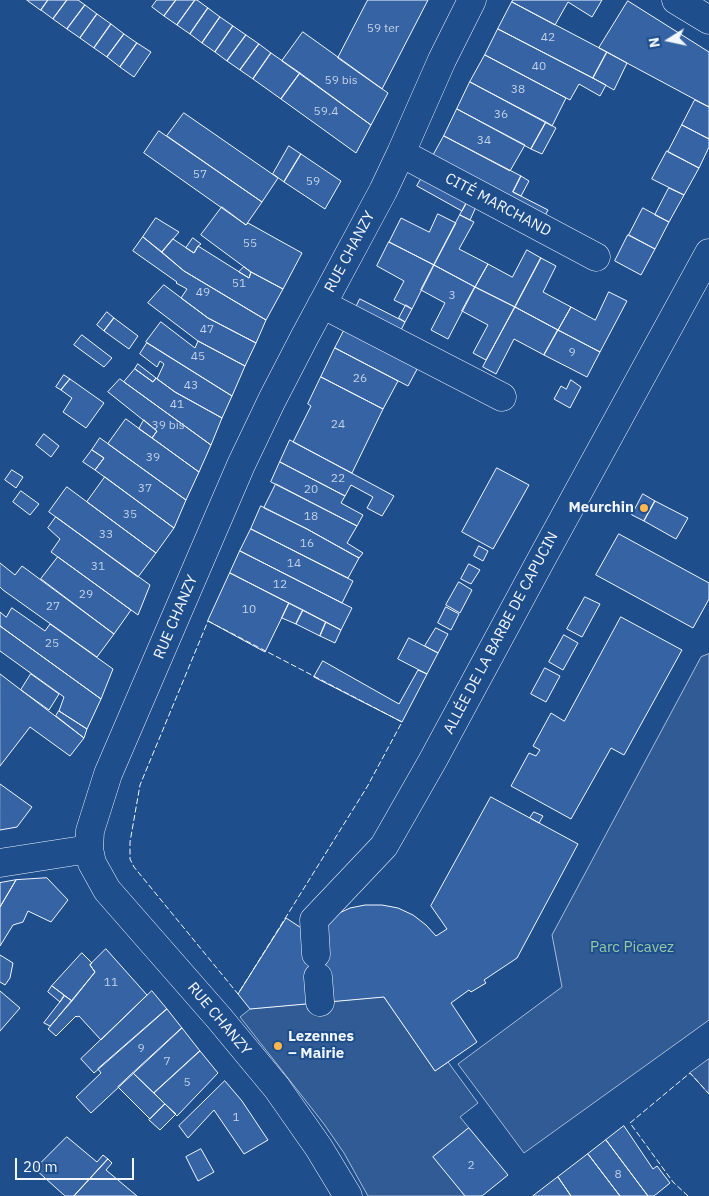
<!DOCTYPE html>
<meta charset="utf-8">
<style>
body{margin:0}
#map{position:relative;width:709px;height:1196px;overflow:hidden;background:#1f4e8c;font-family:"IBM Plex Sans",sans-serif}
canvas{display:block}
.north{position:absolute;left:644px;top:15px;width:50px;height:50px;-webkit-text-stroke:4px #1f4e8c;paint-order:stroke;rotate:260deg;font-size:14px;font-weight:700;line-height:20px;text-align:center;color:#f2f6ff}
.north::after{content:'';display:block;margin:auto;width:18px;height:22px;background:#f2f6ff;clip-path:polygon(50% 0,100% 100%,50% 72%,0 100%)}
.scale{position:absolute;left:15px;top:1158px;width:119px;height:22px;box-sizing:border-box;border:2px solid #f2f6ff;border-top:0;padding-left:6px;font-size:15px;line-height:18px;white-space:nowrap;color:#f2f6ff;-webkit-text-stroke:4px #1f4e8c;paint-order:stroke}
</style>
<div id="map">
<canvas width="709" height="1196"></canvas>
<div class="north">N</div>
<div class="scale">20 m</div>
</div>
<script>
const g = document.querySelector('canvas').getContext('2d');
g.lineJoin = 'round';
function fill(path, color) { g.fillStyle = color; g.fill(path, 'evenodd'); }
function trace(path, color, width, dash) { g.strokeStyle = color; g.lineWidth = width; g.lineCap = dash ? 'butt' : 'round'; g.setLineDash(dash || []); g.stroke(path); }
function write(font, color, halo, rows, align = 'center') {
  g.font = font + ' "IBM Plex Sans",sans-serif'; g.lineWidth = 4; g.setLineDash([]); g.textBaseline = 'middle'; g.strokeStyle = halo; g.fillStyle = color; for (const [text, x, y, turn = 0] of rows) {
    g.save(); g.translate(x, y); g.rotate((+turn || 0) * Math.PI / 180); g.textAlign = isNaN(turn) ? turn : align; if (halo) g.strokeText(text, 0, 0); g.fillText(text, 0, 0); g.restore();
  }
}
const built = new Path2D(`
 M 709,654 L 709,1020 L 524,1153 L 458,1064 L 562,987 L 552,935 L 701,657 Z
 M 384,997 L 435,1071 L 448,1062 L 478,1103 L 460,1117 L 469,1128 L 434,1157 L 465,1196 L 368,1196 L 344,1153 L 324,1124 L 240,1017 L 250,1009 Z
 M 709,1059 L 709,1094 L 690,1073 Z`);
fill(built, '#305b95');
trace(built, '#a8bbd7', 1);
const building = new Path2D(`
 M 27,0 L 48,0 L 41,10 Z
 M 48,0 L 67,0 L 53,19 L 41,10 Z
 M 67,0 L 78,0 L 85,5 L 67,29 L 53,19 Z
 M 157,0 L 176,0 L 164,16 L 152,7 Z
 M 176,0 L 195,0 L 177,25 L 164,16 Z
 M 195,0 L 197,0 L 208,8 L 190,34 L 177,25 Z
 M 368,0 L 428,0 L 382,89 L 338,58 Z
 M 513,0 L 602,0 L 592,17 L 568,2 L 555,25 L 512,2 Z
 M 628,1 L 709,52 L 709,107 L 599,48 Z
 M 512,2 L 607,52 L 593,78 L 498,29 Z
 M 85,5 L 97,14 L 80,38 L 67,29 Z
 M 208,8 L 220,17 L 202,43 L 190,34 Z
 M 97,14 L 111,24 L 94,48 L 80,38 Z
 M 220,17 L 233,26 L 215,52 L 202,43 Z
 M 111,24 L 124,34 L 107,57 L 94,48 Z
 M 233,26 L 246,35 L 227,61 L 215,52 Z
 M 498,29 L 606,85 L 600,96 L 579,84 L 570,100 L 485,55 Z
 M 303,32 L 388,93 L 371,125 L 282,61 Z
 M 124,34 L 137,43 L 120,67 L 107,57 Z
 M 246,35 L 259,44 L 240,70 L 227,61 Z
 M 137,43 L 151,52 L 134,77 L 120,67 Z
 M 259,44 L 271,53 L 253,79 L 240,70 Z
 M 607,52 L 627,63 L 614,90 L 593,78 Z
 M 271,53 L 300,73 L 281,99 L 253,79 Z
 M 485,55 L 566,98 L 552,126 L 470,82 Z
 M 300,73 L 371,125 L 356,153 L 281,99 Z
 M 470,82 L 546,122 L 531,149 L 457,109 Z
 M 695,100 L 709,107 L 709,139 L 682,125 Z
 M 457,109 L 525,145 L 510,171 L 444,136 Z
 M 184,113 L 278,178 L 262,202 L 167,136 Z
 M 546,122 L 556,128 L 542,154 L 531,149 Z
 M 682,125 L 709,139 L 709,147 L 699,168 L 668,152 Z
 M 159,131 L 262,202 L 246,225 L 144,153 Z
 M 444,136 L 521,176 L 513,192 L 548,210 L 541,223 L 429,163 Z
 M 289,146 L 301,154 L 284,182 L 273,174 Z
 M 667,151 L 699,168 L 684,195 L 652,179 Z
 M 301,154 L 341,181 L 325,209 L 284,182 Z
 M 427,169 L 467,202 L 462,211 L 417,186 Z
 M 521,176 L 529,181 L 521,196 L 513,192 Z
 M 669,188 L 684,195 L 669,222 L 655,215 Z
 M 467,202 L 476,207 L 470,220 L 460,215 Z
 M 222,207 L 246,225 L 248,223 L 302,253 L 283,289 L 251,272 L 201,235 Z
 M 643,208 L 669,222 L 655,249 L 629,235 Z
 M 438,214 L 456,223 L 434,265 L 389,242 L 401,218 L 429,232 Z
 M 460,215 L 474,222 L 459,249 L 488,264 L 475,287 L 434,265 Z
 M 156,218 L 179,232 L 162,252 L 143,237 Z
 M 628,235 L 655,249 L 641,275 L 615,261 Z
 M 143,237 L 184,271 L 266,320 L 256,343 L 208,318 L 181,298 L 187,289 L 176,283 L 177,282 L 133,251 Z
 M 193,238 L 201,244 L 198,246 L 194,253 L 186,248 Z
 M 173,239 L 194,253 L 198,246 L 249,278 L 251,272 L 283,289 L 266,320 L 184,271 L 162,252 Z
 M 389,242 L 434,265 L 412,309 L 394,300 L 404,281 L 377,266 Z
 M 527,250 L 541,258 L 515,307 L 475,287 L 488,264 L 512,277 Z
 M 541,258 L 556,266 L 543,292 L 571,307 L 558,330 L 515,307 Z
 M 434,265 L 475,287 L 448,339 L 431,330 L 445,303 L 421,290 Z
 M 244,267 L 251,272 L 249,278 L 239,272 Z
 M 164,285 L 208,318 L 256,343 L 245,366 L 198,341 L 148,303 Z
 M 475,287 L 515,307 L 486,360 L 473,353 L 488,325 L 462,311 Z
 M 609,292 L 627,301 L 600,352 L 558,330 L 571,307 L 595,320 Z
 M 360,299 L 405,322 L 397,338 L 352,316 Z
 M 406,305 L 412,309 L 405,322 L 399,318 Z
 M 515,307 L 558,330 L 544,355 L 514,339 L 496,374 L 483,367 Z
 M 107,312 L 114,318 L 104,331 L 97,325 Z
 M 114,318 L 138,336 L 129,349 L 104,331 Z
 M 349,321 L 422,360 L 408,386 L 335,348 Z
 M 161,322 L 195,348 L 198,341 L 245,366 L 232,396 L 146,342 Z
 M 558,330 L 600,352 L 587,377 L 544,355 Z
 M 82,335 L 112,358 L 104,367 L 74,345 Z
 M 147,343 L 232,396 L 222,418 L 175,392 L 157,379 L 164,364 L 160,361 L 157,367 L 140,354 Z
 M 335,348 L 398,381 L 383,409 L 321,377 Z
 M 138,364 L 156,378 L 153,382 L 135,369 Z
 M 135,369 L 153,382 L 156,378 L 175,392 L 222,418 L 211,445 L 124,382 Z
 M 64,375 L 70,379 L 61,390 L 56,387 Z
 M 321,377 L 383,409 L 352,473 L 293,442 L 311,406 L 308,404 Z
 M 70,379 L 104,403 L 86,428 L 63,412 L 72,398 L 61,390 Z
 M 120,379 L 211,445 L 199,472 L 152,438 L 157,431 L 108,392 Z
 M 571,380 L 581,387 L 570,408 L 554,399 L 561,386 L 566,389 Z
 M 126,419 L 199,472 L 186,500 L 108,444 Z
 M 144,420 L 157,431 L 152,438 L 139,429 Z
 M 44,434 L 59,446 L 51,457 L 36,445 Z
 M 100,438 L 186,500 L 174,528 L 95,470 L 104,458 L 92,450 Z
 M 290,440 L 394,496 L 382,516 L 367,508 L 373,497 L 351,485 L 345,496 L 280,462 Z
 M 92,450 L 104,458 L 95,470 L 83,462 Z
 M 280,462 L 345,496 L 341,503 L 363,515 L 357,526 L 271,482 Z
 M 497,468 L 529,485 L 493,549 L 462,532 Z
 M 12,470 L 23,477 L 16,488 L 5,480 Z
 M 105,477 L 174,528 L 156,553 L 87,502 Z
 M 276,484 L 357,526 L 347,543 L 363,553 L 359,558 L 307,529 L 264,508 Z
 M 67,487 L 156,553 L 138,577 L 49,512 Z
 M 21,491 L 39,504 L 30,515 L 13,502 Z
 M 643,494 L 655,501 L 644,521 L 632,515 Z
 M 655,501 L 688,518 L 676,539 L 644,521 Z
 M 261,506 L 307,529 L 359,558 L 348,578 L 251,529 Z
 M 56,517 L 150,585 L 138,615 L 51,552 L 60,539 L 48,528 Z
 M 251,529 L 353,581 L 342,603 L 240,551 Z
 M 619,534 L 709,583 L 709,599 L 693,628 L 596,575 Z
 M 479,546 L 488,551 L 483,561 L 474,556 Z
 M 240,551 L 352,608 L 341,630 L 230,573 Z
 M 58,557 L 131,610 L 114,634 L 41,579 Z
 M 0,563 L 15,575 L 22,566 L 114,634 L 97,657 L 3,590 L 0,587 Z
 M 469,564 L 480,570 L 471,584 L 461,579 Z
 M 230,573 L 289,603 L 265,652 L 208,621 Z
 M 459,582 L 472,590 L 460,613 L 446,605 Z
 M 585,597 L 600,604 L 582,637 L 567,629 Z
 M 289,603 L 303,610 L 296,624 L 282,618 Z
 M 446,607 L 459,614 L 451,630 L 438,623 Z
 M 12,608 L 45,631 L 50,624 L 113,669 L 101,699 L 0,626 L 0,612 L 6,617 Z
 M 303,610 L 326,622 L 320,636 L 296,624 Z
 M 621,617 L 682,650 L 624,755 L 611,748 L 571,819 L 511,786 L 529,753 L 536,756 L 540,750 L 533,746 L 551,713 L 564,721 Z
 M 326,622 L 341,630 L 335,643 L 320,636 Z
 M 0,626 L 101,699 L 87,729 L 59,711 L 64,697 L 0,651 Z
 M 436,628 L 448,634 L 438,653 L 425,646 Z
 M 564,635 L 578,643 L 563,670 L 549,662 Z
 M 409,638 L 438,653 L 427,674 L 398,659 Z
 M 323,661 L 399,704 L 418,670 L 427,674 L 402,722 L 314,677 Z
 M 545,668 L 560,676 L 546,702 L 531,694 Z
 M 0,674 L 84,738 L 70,756 L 30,727 L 0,766 Z
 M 31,674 L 59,694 L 49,710 L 21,690 Z
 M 59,711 L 87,729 L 84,738 L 56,716 Z
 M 0,784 L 32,807 L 17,827 L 0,830 Z
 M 491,797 L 578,844 L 517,958 L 484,980 L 486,983 L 471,992 L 469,990 L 451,1003 L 477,1042 L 435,1071 L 384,997 L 250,1009 L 238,994 L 286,918 L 306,931 L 335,915 L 350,908 L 365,905 L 382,905 L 398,908 L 413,915 L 426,925 L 436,936 L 447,929 L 431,906 Z
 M 534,812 L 543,816 L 539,823 L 530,818 Z
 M 47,878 L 68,900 L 51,922 L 28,911 L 23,922 L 13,925 L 0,946 L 0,907 L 16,880 Z
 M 16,880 L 0,907 L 0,883 Z
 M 106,949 L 147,995 L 101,1040 L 79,1016 L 77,1017 L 76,1016 L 56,1036 L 48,1029 L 95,972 L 90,965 Z
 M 82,953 L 92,963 L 90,965 L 95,972 L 72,1001 L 52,986 Z
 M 0,955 L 13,963 L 10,978 L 5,985 L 0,982 Z
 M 52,986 L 64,995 L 60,1002 L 48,992 Z
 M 0,991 L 20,1008 L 0,1031 Z
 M 152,991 L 167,1009 L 94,1073 L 81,1059 Z
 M 65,996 L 72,1001 L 50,1026 L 44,1023 Z
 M 167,1009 L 182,1028 L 91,1113 L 76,1097 L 101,1073 L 98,1069 Z
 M 182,1028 L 200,1051 L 154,1093 L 133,1073 Z
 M 200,1051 L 218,1073 L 177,1116 L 154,1093 Z
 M 133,1073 L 165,1104 L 150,1119 L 118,1087 Z
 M 225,1081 L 242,1101 L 268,1140 L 244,1154 L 214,1110 L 188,1138 L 179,1126 Z
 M 165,1104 L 176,1114 L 160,1130 L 149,1120 Z
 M 624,1126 L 653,1169 L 657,1166 L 670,1183 L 654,1196 L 648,1196 L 606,1140 Z
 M 469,1128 L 508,1175 L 482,1196 L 465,1196 L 433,1157 Z
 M 67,1137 L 97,1162 L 103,1155 L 108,1159 L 74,1196 L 65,1196 L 35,1169 Z
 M 606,1140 L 648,1196 L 620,1196 L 588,1154 Z
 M 201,1149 L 214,1172 L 198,1181 L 186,1157 Z
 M 588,1154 L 620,1196 L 571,1196 L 558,1177 Z
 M 108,1159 L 112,1163 L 106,1170 L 137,1196 L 74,1196 Z
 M 558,1177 L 571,1196 L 533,1196 Z`);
fill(building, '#3563a3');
trace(building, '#f2f6ff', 1);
const street = new Path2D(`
 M 676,0 L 709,20
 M 401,153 L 596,257
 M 322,304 L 502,397
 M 0,863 L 89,849
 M 316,954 L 314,920 L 384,846 L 433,760 L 541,560 L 709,253
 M 318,977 L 320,1002
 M 348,1196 L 319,1148 L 277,1088 L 219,1018 L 107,890 L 92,863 L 89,849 L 90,831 L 108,774 L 241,465 L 272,400 L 304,338 L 383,191 L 401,153 L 442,60 L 472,0`);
trace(street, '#f2f6ff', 29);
trace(street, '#1f4e8c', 28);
trace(new Path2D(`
 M 208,621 L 402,722 L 367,787 L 238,994 L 134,867 L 130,859 L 130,842 L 140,785 Z
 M 688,1196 L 673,1182 L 630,1123 L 690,1073 L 709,1094`), '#f2f6ff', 1, [6, 2.5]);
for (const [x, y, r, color] of [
 [644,508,5,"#ffb74d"],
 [278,1046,5,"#ffb74d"]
]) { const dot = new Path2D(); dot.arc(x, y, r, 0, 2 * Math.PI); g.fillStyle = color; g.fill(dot); trace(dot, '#1f4e8c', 2); }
write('12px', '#c3d1e8', null, [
 ["59 ter",383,29],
 ["42",548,38],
 ["40",539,67],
 ["59 bis",341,81],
 ["38",518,90],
 ["59.4",326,112],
 ["36",501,115],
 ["34",484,141],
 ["57",200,175],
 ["59",313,182],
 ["55",250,244],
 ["51",239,284],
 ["49",203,293],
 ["3",452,296],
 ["47",207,330],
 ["9",572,353],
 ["45",198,357],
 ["26",360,379],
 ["43",191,386],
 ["41",177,405],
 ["24",338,425],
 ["39 bis",168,426],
 ["39",153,458],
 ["22",338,479],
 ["37",145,489],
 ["20",311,490],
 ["35",130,515],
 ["18",311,517],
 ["33",106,535],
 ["16",307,544],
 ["14",294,564],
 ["31",98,567],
 ["12",280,585],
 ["29",86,595],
 ["27",53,607],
 ["10",249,610],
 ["25",52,644],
 ["11",111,983],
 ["9",141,1049],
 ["7",167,1062],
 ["5",187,1083],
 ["1",236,1118],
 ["2",471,1166],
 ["8",618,1175]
]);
write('15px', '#f2f6ff', '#1f4e8c', [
 ["CITÉ MARCHAND",498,205,28],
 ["RUE CHANZY",350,252,-62],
 ["RUE CHANZY",176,617,-67],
 ["ALLÉE DE LA BARBE DE CAPUCIN",501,633,-62],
 ["RUE CHANZY",219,1019,50]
]);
write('bold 15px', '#f2f6ff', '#1f4e8c', [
 ["Meurchin",634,508],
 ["Lezennes",288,1037,"left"],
 ["– Mairie",288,1054,"left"]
], 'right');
write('15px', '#97c8a6', '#1f4e8c', [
 ["Parc Picavez",632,948]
]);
</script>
